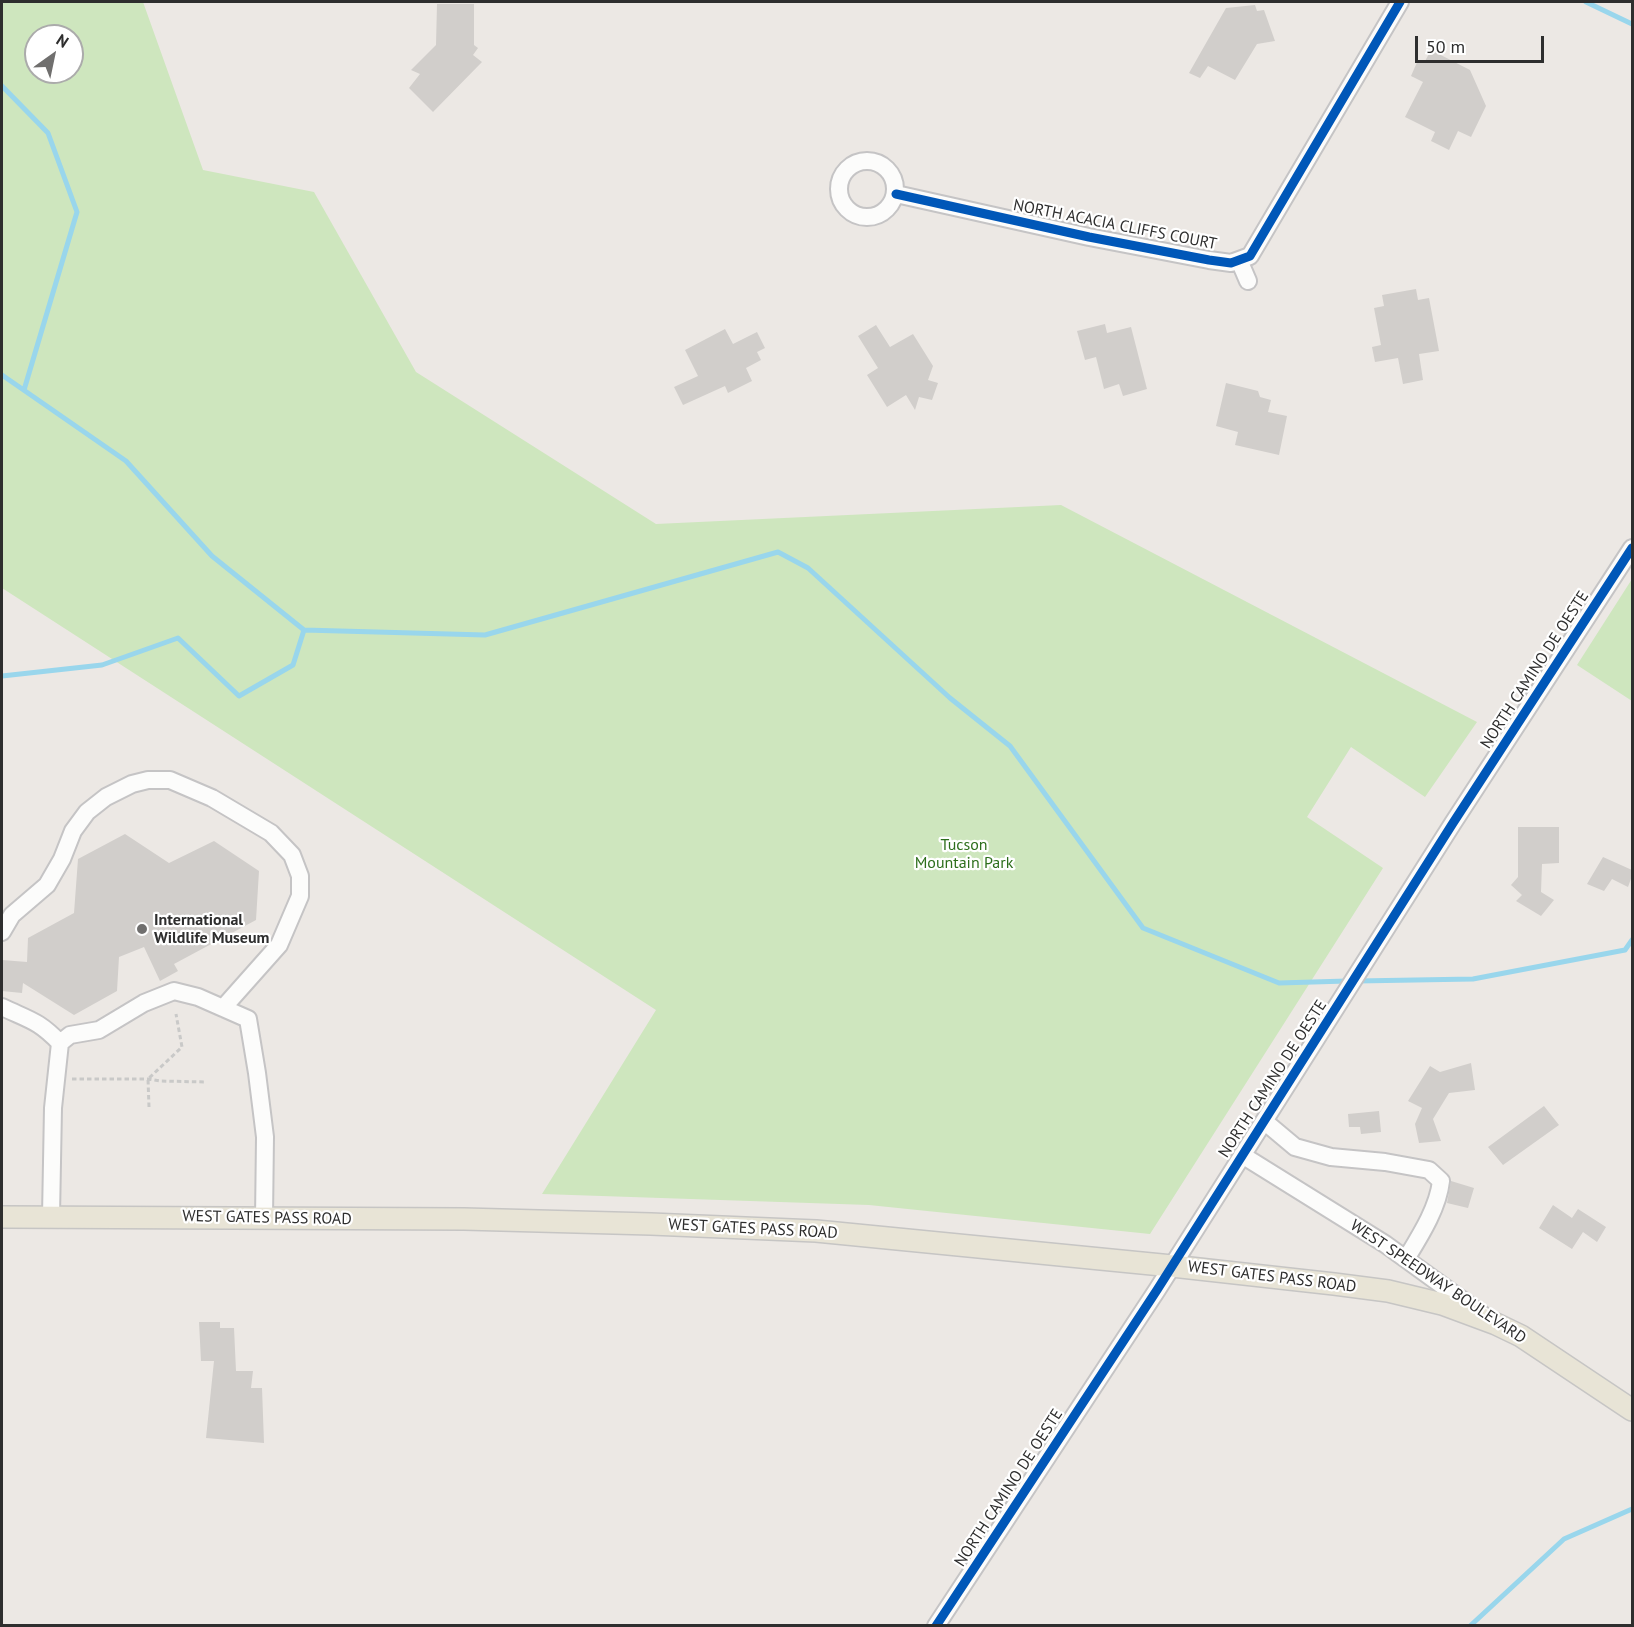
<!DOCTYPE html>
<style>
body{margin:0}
#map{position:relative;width:1634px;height:1627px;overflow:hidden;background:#ece8e4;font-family:"PT Sans",sans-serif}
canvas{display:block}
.frame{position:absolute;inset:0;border:3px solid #2e2e2e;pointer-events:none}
.north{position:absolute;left:24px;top:24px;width:60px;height:60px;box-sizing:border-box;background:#fff;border:2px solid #ababab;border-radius:50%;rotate:33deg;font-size:16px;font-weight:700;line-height:24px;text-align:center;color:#2e2e2e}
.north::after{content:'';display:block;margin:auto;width:21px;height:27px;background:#706f6e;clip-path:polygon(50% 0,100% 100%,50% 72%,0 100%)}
.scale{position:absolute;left:1415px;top:36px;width:129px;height:27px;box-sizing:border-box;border:3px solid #2e2e2e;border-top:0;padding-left:8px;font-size:18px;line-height:21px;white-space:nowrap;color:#2e2e2e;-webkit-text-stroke:4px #fff;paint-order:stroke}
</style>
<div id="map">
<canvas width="1634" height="1627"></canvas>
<div class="frame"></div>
<div class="north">N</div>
<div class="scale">50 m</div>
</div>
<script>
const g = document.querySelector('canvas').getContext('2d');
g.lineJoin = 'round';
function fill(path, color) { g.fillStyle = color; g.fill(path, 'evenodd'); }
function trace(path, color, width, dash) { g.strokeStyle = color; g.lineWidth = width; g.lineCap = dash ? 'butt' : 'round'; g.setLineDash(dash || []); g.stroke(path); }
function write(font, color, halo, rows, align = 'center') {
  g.font = font + ' "PT Sans",sans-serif'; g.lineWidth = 4.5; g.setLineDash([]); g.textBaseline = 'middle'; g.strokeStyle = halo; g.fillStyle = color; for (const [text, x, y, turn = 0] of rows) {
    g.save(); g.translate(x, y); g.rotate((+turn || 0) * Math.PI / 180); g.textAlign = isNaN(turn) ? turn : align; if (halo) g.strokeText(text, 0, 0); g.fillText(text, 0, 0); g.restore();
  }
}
fill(new Path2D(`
 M 2,2 L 143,2 L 203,170 L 314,192 L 416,372 L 656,524 L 1061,505 L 1477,722 L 1425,797 L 1351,747 L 1307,817 L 1383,868 L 1150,1234 L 869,1205 L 542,1194 L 656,1010 L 2,588 ZM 36,36 L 72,36 L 72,72 L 36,72 Z
 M 1632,579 L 1632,701 L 1577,665 Z`), '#cee6be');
trace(new Path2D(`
 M 1586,2 L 1632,24
 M 2,86 L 48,133 L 77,212 L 24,390
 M 2,375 L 126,461 L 212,556 L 304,630 L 485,635 L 778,552 L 808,568 L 950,698 L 1010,746 L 1143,928 L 1279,983 L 1347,981
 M 2,676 L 102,665 L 178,638 L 239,696 L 293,665 L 304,630
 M 1357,981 L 1473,979 L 1625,950 L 1632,940
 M 1470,1626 L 1564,1539 L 1632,1509`), '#99d6ec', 5);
fill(new Path2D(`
 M 437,4 L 474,4 L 474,45 L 478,48 L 473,55 L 482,62 L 433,112 L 409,88 L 420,74 L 411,70 L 436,45 Z
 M 1255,5 L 1257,11 L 1264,10 L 1275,41 L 1257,44 L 1235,80 L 1208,66 L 1200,78 L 1189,73 L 1226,8 Z
 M 1431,50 L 1470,70 L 1486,106 L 1471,137 L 1458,131 L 1449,150 L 1431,141 L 1435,132 L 1405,117 L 1423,82 L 1411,76 L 1418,60 L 1424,63 Z
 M 1416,289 L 1418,300 L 1429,298 L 1439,351 L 1419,354 L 1423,380 L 1403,384 L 1398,358 L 1375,362 L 1372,347 L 1381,345 L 1374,308 L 1384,306 L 1382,295 Z
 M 1105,324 L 1107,333 L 1131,327 L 1147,389 L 1123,396 L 1119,384 L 1104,389 L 1096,357 L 1085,360 L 1077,331 Z
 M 876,325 L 890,347 L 913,334 L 933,366 L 928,380 L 938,383 L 932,400 L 919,397 L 915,410 L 906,395 L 887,407 L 867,375 L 878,368 L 858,336 Z
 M 725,329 L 733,344 L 757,332 L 765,348 L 757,352 L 761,360 L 746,368 L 752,381 L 728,393 L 725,386 L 683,405 L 674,387 L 698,376 L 685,350 Z
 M 1226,383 L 1258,391 L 1260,397 L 1271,400 L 1268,412 L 1287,416 L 1279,455 L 1235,445 L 1238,432 L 1216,426 Z
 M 1518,827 L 1559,827 L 1559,863 L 1542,864 L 1541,892 L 1554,900 L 1541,916 L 1516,901 L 1522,895 L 1511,885 L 1518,877 Z
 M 125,834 L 169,863 L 214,841 L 259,871 L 256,920 L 174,964 L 178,971 L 160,981 L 144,947 L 119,957 L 117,991 L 74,1015 L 23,983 L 22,993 L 2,991 L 2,960 L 27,962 L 28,938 L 74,913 L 78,859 Z
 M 1603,857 L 1632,870 L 1632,876 L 1628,887 L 1612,879 L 1604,891 L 1587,884 Z
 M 1471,1063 L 1475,1090 L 1449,1093 L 1433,1119 L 1441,1141 L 1419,1143 L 1415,1124 L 1422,1108 L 1408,1101 L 1430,1066 L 1440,1072 Z
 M 1544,1106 L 1559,1125 L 1503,1165 L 1488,1147 Z
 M 1379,1111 L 1381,1132 L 1361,1134 L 1360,1127 L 1349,1127 L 1348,1114 Z
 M 1451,1181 L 1474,1188 L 1468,1208 L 1447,1203 Z
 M 1553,1205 L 1572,1218 L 1578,1209 L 1606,1227 L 1597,1242 L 1583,1232 L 1572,1249 L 1539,1228 Z
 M 199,1322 L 220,1322 L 220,1328 L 234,1328 L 236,1371 L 253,1371 L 251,1388 L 262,1388 L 264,1443 L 206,1438 L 214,1361 L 201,1361 Z`), '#d1cecb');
const minor = new Path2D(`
 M839 189a28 28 0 1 1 56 0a28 28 0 1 1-56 0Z
 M 896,194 L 1089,237 L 1209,260 L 1231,263 L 1250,256 L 1400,2
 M 1239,260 L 1248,281
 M 2,932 L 12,915 L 47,885 L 62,859 L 73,831 L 87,812 L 106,797 L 132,784 L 148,780 L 170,780 L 212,798 L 271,833 L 292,855 L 300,876 L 300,896 L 279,945 L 223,1008
 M 2,1007 C 29,1020 38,1020 60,1043
 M 1264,1121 L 1295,1147 L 1331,1157 L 1385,1162 L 1429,1170 L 1441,1181 C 1438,1208 1420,1236 1406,1259
 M 1242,1155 L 1385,1244 L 1483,1315
 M 51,1216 L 53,1108 L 60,1043 L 70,1035 L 99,1030 L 144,1003 L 174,991 L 198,997 L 248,1019 L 257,1073 L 265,1137 L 264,1218
 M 936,1626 L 1157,1290 L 1453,823 L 1632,548`);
const major = new Path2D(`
 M 2,1217 L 464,1219 L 651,1224 L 816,1231 L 1172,1266 L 1334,1284 L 1388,1291 L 1442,1304 L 1496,1324 L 1521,1336 L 1632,1410`);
trace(minor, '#c5c4c5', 20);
trace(major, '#c6c5c4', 24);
trace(new Path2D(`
 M 72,1079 L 148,1079 L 160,1081 L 205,1082
 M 149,1107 L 148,1079 L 182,1047 L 176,1014`), '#c9c9c8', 3, [4.5, 3]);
trace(minor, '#fcfcfb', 16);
trace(major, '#e8e4d6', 21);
trace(new Path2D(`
 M 896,194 L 1089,237 L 1209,260 L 1231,263 L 1250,256 L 1400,2
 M 936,1626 L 1157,1290 L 1453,823 L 1632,548`), '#0057b8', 9);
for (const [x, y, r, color] of [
 [142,929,6,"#706f6e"]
]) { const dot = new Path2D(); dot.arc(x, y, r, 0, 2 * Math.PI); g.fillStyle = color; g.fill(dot); trace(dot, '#fff', 2); }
write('16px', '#2e2e2e', '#fff', [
 ["NORTH ACACIA CLIFFS COURT",1115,225,11],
 ["NORTH CAMINO DE OESTE",1535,670,-57],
 ["NORTH CAMINO DE OESTE",1273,1079,-57],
 ["WEST GATES PASS ROAD",267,1218,1],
 ["WEST GATES PASS ROAD",753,1229,3],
 ["WEST GATES PASS ROAD",1272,1277,7],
 ["WEST SPEEDWAY BOULEVARD",1438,1282,34],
 ["NORTH CAMINO DE OESTE",1009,1488,-57]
]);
write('16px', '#2c6e1b', '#fff', [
 ["Tucson",964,845],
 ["Mountain Park",964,863]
]);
write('bold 16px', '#2e2e2e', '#fff', [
 ["International",154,920],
 ["Wildlife Museum",154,938]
], 'left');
</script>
